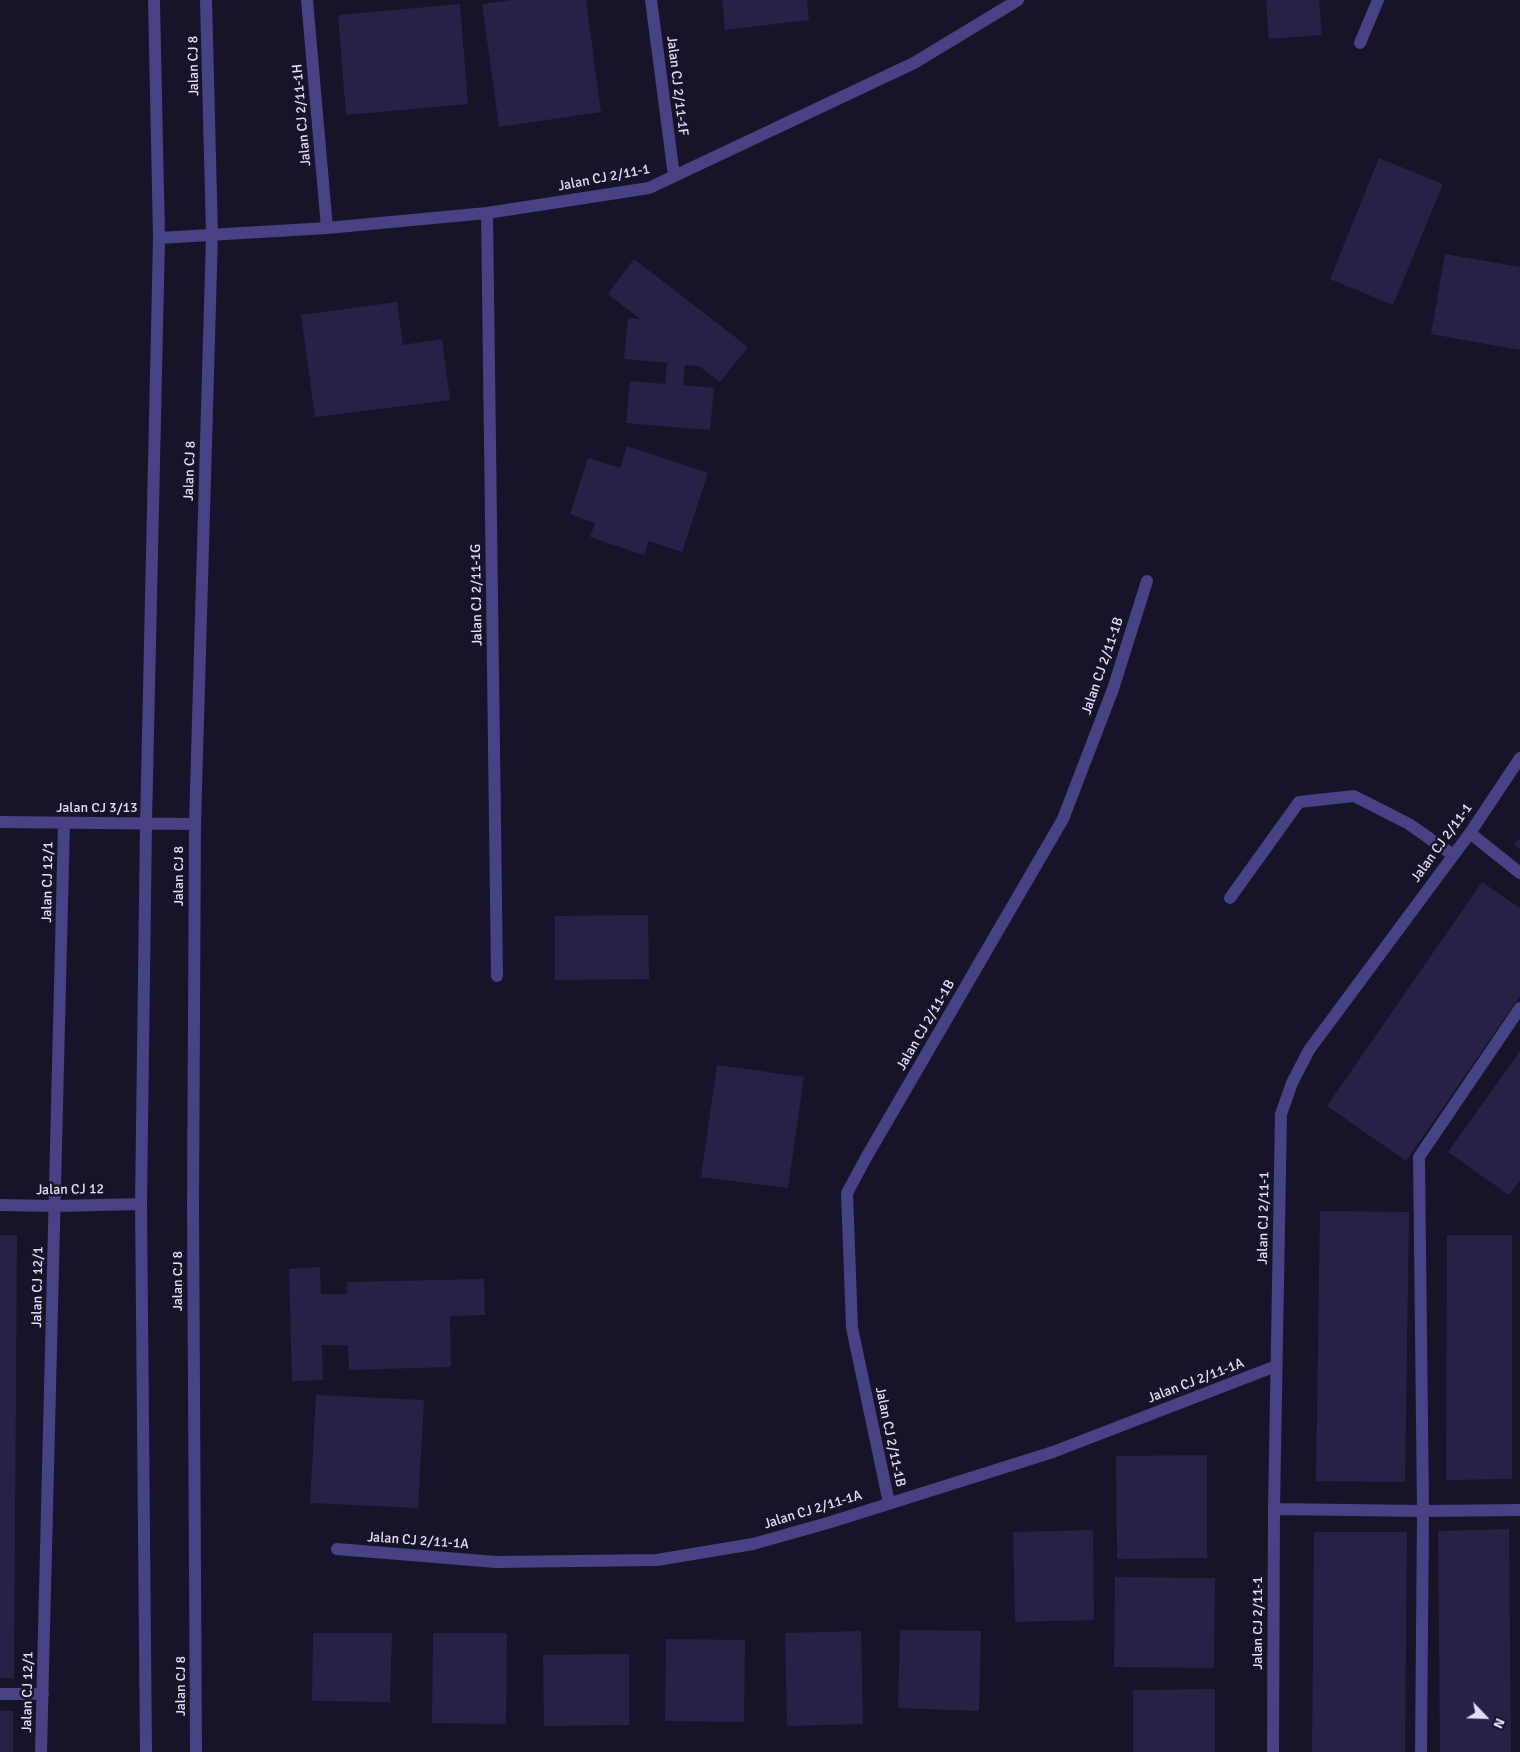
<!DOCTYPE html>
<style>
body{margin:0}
#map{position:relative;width:1520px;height:1752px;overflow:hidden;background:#171328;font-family:Signika,sans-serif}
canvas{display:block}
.north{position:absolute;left:1460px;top:1692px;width:50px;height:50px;-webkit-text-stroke:4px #171328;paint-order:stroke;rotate:114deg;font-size:14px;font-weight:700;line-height:20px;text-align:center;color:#e2ddfc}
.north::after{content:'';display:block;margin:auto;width:18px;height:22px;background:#e2ddfc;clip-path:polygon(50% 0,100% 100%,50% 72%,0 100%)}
</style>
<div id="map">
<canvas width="1520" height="1752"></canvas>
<div class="north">N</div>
</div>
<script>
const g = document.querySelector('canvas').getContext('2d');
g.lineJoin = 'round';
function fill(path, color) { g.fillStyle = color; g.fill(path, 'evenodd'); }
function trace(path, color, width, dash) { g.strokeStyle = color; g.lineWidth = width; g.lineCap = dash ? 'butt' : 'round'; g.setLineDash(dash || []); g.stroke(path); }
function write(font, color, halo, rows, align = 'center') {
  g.font = font + ' Signika,sans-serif'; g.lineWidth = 5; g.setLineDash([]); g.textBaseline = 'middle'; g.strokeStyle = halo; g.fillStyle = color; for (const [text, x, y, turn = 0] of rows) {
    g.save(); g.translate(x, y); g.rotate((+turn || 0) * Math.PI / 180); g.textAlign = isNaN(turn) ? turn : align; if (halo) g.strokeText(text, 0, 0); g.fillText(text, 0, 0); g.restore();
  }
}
fill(new Path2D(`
 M 511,0 L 586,0 L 601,112 L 499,127 L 482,4 Z
 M 722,0 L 807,0 L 809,20 L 725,30 Z
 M 1266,0 L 1319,0 L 1322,35 L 1269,39 Z
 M 460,4 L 468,104 L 346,115 L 338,15 Z
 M 1379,158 L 1443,184 L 1393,305 L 1330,279 Z
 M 1445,254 L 1520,267 L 1520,350 L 1431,334 Z
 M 634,259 L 748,347 L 720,382 L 699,366 L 685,365 L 683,385 L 714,388 L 710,430 L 626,423 L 630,381 L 665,384 L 667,363 L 624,359 L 628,318 L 640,319 L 608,294 Z
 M 397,302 L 403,345 L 442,339 L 450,400 L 315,417 L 301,315 Z
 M 627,446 L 708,473 L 682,552 L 649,541 L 644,555 L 590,537 L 595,523 L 570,514 L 588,458 L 620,468 Z
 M 1520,838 L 1520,849 L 1514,845 Z
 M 1482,882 L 1520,908 L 1520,996 L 1406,1161 L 1327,1106 Z
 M 648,915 L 649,979 L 555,980 L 555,916 Z
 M 1520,1051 L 1520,1180 L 1509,1195 L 1448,1152 Z
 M 717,1065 L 804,1077 L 788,1188 L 701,1177 Z
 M 1320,1211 L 1409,1212 L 1405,1482 L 1316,1481 Z
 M 0,1235 L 17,1235 L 14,1679 L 0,1678 Z
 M 1447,1235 L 1512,1235 L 1512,1479 L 1446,1480 Z
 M 320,1267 L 321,1294 L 347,1294 L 347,1282 L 484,1279 L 485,1315 L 450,1316 L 451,1367 L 349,1370 L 348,1345 L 322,1345 L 323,1380 L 292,1381 L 289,1269 Z
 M 316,1395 L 424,1400 L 418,1508 L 310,1503 Z
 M 1207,1455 L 1207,1558 L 1117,1559 L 1116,1456 Z
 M 1509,1529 L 1511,1752 L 1440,1752 L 1438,1531 Z
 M 1093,1530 L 1094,1620 L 1015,1622 L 1013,1532 Z
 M 1314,1532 L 1407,1532 L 1405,1752 L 1312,1752 Z
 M 1115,1577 L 1215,1578 L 1214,1668 L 1114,1667 Z
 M 900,1630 L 981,1631 L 979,1711 L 898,1708 Z
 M 861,1631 L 863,1724 L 787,1726 L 785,1633 Z
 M 313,1633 L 392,1633 L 390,1702 L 312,1701 Z
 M 433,1633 L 507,1633 L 506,1724 L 432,1723 Z
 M 666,1639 L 745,1640 L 744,1722 L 665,1721 Z
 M 629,1654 L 629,1725 L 544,1726 L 543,1655 Z
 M 1215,1689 L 1215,1752 L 1133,1752 L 1133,1690 Z
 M 0,1711 L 13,1711 L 13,1752 L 0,1752 Z`), '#292048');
trace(new Path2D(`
 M 307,0 L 327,228
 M 651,0 L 674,176
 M 1360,43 L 1378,0
 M 487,213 L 497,976
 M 159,238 L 327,228 L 487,213 L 649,188 L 914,63 L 1018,0
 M 0,822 L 195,824
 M 1470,833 L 1520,873
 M 1230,898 L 1299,802 L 1354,796 L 1409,824 L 1453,855
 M 0,1205 L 55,1206 L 141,1204
 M 889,1503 L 852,1328 L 847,1193 L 867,1156 L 1063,819 L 1113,689 L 1147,581
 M 1274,1509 L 1423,1511 L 1520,1510
 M 337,1549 L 496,1562 L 657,1560 L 753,1544 L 831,1522 L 1053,1452 L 1276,1366
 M 0,1694 L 43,1694
 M 41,1752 L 64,823
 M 146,1752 L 141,1204 L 146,823 L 159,238 L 154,0
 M 196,1752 L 193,1207 L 195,824 L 212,235 L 206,0
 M 1273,1752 L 1274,1509 L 1281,1114 L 1292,1083 L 1309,1050 L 1470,833 L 1520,758
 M 1421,1752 L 1423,1511 L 1419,1157 L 1520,1008`), '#464283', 12);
write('14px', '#e2ddfc', '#171328', [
 ["Jalan CJ 8",194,66,-91],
 ["Jalan CJ 2/11-1F",677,86,83],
 ["Jalan CJ 2/11-1H",302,115,-95],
 ["Jalan CJ 2/11-1",604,178,-11],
 ["Jalan CJ 8",190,471,-88],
 ["Jalan CJ 2/11-1G",477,595,-91],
 ["Jalan CJ 2/11-1B",1103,666,-71],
 ["Jalan CJ 3/13",97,808],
 ["Jalan CJ 2/11-1",1442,843,-54],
 ["Jalan CJ 8",179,876,-90],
 ["Jalan CJ 12/1",48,882,-89],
 ["Jalan CJ 2/11-1B",926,1025,-60],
 ["Jalan CJ 12",70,1190,-1],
 ["Jalan CJ 2/11-1",1264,1218,-89],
 ["Jalan CJ 8",178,1281,-90],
 ["Jalan CJ 12/1",38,1287,-89],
 ["Jalan CJ 2/11-1A",1196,1381,-21],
 ["Jalan CJ 2/11-1B",890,1437,78],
 ["Jalan CJ 2/11-1A",813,1510,-17],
 ["Jalan CJ 2/11-1A",418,1541,4],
 ["Jalan CJ 2/11-1",1258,1623,-90],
 ["Jalan CJ 8",181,1686,-90],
 ["Jalan CJ 12/1",28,1692,-89]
]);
</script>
